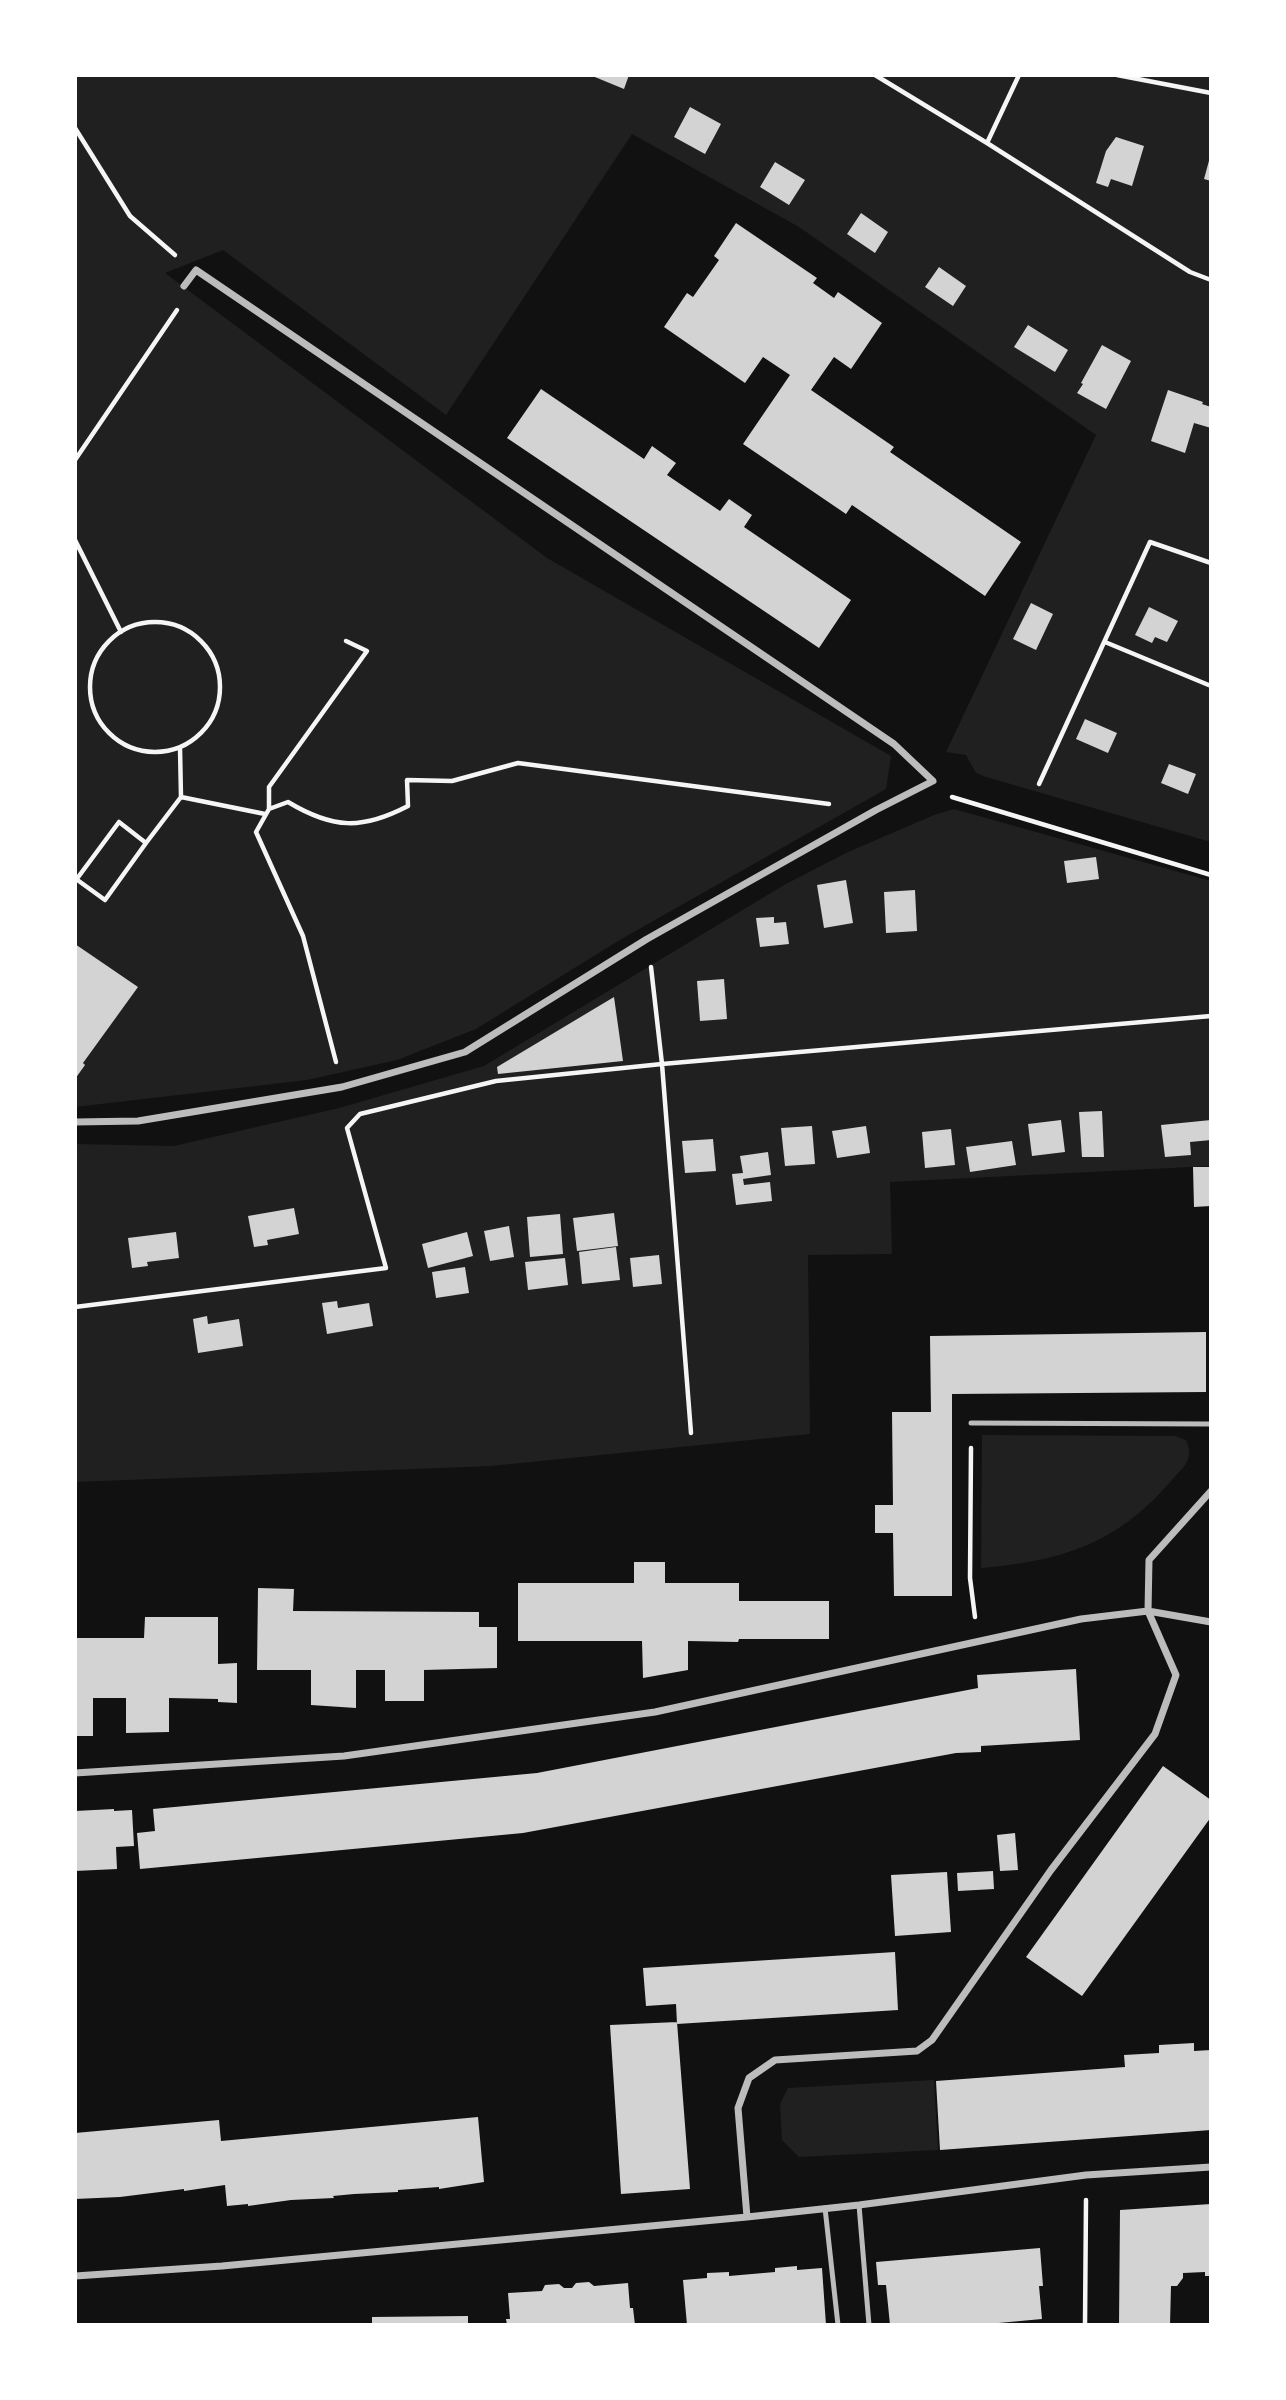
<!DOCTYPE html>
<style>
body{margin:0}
#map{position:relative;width:1286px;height:2400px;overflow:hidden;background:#111;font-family:"PT Sans",sans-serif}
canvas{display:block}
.frame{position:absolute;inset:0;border:77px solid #fff;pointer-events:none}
</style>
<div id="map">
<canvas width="1286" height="2400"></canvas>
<div class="frame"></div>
</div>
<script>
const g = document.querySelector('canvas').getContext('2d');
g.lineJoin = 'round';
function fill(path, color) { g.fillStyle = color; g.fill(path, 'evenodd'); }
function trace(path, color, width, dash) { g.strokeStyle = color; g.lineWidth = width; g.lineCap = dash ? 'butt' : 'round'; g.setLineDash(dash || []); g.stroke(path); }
fill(new Path2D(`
 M 75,75 L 1211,75 L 1211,842 L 986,777 L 976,773 L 966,755 L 946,752 L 1096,435 L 799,227 L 632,134 L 446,415 L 223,250 L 165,273 L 547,558 L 891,756 L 886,789 L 618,941 L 476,1029 L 397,1060 L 307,1080 L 75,1107 Z
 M 954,809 L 1211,881 L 1211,1166 L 890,1182 L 892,1254 L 808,1255 L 810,1434 L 491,1466 L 75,1482 L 75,1144 L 174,1146 L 339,1108 L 484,1066 L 784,885 L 848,852 L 934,815 Z
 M 982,1435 L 1175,1436 L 1186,1440 C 1195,1460 1183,1467 1171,1481 C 1117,1544 1062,1561 981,1568 Z
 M 934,2080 L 938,2150 L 799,2157 L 782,2140 L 780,2104 L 788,2088 Z`), '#202020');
fill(new Path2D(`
 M 590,75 L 629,75 L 624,89 Z
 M 690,107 L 721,124 L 705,154 L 674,137 Z
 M 1116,137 L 1144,146 L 1132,186 L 1111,179 L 1108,187 L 1096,183 L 1106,151 Z
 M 1210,157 L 1211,157 L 1211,181 L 1204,179 Z
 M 775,162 L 805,180 L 789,205 L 760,187 Z
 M 861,213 L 888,232 L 875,253 L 847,234 Z
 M 736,223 L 817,278 L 813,283 L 834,298 L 838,292 L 882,323 L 851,369 L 834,357 L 811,390 L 894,447 L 890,452 L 1021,542 L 985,596 L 852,505 L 846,514 L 743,444 L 790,375 L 763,357 L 745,383 L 664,327 L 687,293 L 693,297 L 719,260 L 714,256 Z
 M 939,267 L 966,286 L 953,306 L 925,287 Z
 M 1028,325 L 1068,350 L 1055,372 L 1014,347 Z
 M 1102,345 L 1131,361 L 1106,409 L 1077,393 L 1083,384 L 1081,383 Z
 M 541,389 L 644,459 L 652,446 L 676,463 L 667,475 L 720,511 L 729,499 L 752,515 L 744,527 L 851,600 L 819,648 L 507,438 Z
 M 1168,390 L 1203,402 L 1202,404 L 1211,407 L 1211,428 L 1194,423 L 1185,453 L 1151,441 Z
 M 1031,603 L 1053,614 L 1036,650 L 1013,639 Z
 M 1149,607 L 1178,621 L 1167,642 L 1155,637 L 1152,643 L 1135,635 Z
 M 1085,719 L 1117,733 L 1108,753 L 1076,739 Z
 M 1169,764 L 1196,774 L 1188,794 L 1161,783 Z
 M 1096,857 L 1099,879 L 1067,883 L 1064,861 Z
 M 846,880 L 853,923 L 824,928 L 817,885 Z
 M 915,890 L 917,931 L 886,933 L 884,892 Z
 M 774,917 L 774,923 L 786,922 L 789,944 L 760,947 L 756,918 Z
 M 75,944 L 138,987 L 83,1063 L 85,1065 L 75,1079 Z
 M 724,979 L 727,1019 L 700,1021 L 697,981 Z
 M 614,997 L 623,1061 L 498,1074 L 497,1067 Z
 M 1102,1111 L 1104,1157 L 1082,1157 L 1079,1112 Z
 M 1061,1120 L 1065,1152 L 1032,1156 L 1028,1124 Z
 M 1211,1120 L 1211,1140 L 1190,1142 L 1191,1155 L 1165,1157 L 1161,1125 Z
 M 812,1126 L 815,1164 L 785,1166 L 781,1128 Z
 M 866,1126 L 870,1153 L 837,1158 L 832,1131 Z
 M 951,1129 L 955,1165 L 925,1168 L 922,1132 Z
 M 713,1139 L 716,1171 L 685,1173 L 682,1141 Z
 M 1012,1141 L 1016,1165 L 970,1172 L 966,1147 Z
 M 768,1152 L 771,1175 L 743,1179 L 744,1185 L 770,1182 L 772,1201 L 736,1205 L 732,1174 L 743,1173 L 740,1156 Z
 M 1193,1167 L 1211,1167 L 1211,1206 L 1194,1207 Z
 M 294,1208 L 299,1234 L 267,1240 L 268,1245 L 254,1247 L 248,1216 Z
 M 614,1213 L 618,1246 L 577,1251 L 573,1218 Z
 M 560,1214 L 563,1254 L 530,1257 L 527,1217 Z
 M 509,1226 L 514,1257 L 490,1261 L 484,1231 Z
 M 176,1232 L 179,1258 L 147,1262 L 148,1266 L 132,1268 L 128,1238 Z
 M 467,1232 L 473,1256 L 428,1268 L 422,1244 Z
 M 616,1247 L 620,1280 L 582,1284 L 579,1252 Z
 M 659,1255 L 662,1284 L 633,1287 L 630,1258 Z
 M 565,1258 L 568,1285 L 528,1290 L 525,1262 Z
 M 465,1267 L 469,1293 L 436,1298 L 432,1272 Z
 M 337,1301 L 338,1308 L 369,1303 L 373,1326 L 327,1334 L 322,1303 Z
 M 207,1316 L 208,1324 L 239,1319 L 243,1346 L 198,1353 L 193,1319 Z
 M 1206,1332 L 1206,1392 L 952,1394 L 952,1596 L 894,1596 L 893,1533 L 875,1533 L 875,1505 L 893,1505 L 892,1412 L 931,1412 L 930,1336 Z
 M 634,1562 L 665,1562 L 665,1583 L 739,1583 L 739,1601 L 829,1601 L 829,1639 L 739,1639 L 738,1642 L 688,1641 L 688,1670 L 643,1678 L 642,1641 L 518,1641 L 518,1583 L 634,1583 Z
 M 258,1588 L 294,1589 L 293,1611 L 479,1612 L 479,1627 L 497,1627 L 497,1668 L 424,1670 L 424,1701 L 385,1701 L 385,1670 L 356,1670 L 356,1708 L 311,1705 L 311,1670 L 257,1670 Z
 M 145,1617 L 218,1617 L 218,1664 L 237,1663 L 237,1703 L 218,1702 L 218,1699 L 169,1698 L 169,1732 L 126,1733 L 126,1698 L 93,1698 L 93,1736 L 75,1736 L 75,1638 L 144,1638 Z
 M 1076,1669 L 1080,1740 L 981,1746 L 981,1752 L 956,1753 L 523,1833 L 140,1869 L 137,1833 L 155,1831 L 153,1809 L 537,1773 L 978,1688 L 977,1675 Z
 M 1163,1766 L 1211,1800 L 1211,1817 L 1082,1996 L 1026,1957 Z
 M 114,1809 L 114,1811 L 132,1810 L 134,1846 L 116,1847 L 117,1869 L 75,1871 L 75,1811 Z
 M 1015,1833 L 1018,1870 L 1000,1871 L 997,1835 Z
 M 993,1871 L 994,1889 L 958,1891 L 957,1873 Z
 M 947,1872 L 951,1932 L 895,1936 L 891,1875 Z
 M 895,1952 L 898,2010 L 677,2024 L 676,2004 L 646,2006 L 643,1968 Z
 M 677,2022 L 690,2189 L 621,2194 L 610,2025 Z
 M 1194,2043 L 1194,2051 L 1211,2050 L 1211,2130 L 940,2150 L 936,2081 L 1125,2067 L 1124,2055 L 1159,2053 L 1159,2045 Z
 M 478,2117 L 484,2182 L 439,2189 L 439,2187 L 398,2190 L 398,2192 L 354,2194 L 333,2196 L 334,2198 L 291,2200 L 248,2206 L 248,2204 L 227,2206 L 225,2185 L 184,2191 L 184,2189 L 120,2197 L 75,2199 L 75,2133 L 219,2120 L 221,2141 Z
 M 1211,2204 L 1211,2276 L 1205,2276 L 1205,2272 L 1183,2273 L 1183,2278 L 1177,2286 L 1171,2286 L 1170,2325 L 1119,2325 L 1120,2210 Z
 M 1040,2248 L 1043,2286 L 1039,2286 L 1042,2319 L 977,2325 L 890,2325 L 886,2285 L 878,2285 L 876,2262 Z
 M 797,2266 L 797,2270 L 822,2268 L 826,2325 L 687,2325 L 683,2280 L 707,2278 L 707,2273 L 729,2272 L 729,2276 L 775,2272 L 775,2268 Z
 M 589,2282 L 594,2286 L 628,2283 L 630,2308 L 633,2308 L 635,2325 L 507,2325 L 506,2319 L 510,2319 L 508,2293 L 542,2291 L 545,2285 L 559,2284 L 564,2288 L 572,2288 L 576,2283 Z
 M 468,2316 L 468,2325 L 372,2325 L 372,2317 Z`), '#d3d3d3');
trace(new Path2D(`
 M 875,75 L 987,143 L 1190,272 L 1211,280
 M 1117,75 L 1211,93
 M 75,128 L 130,216 L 175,255
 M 987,143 L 1019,75
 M 75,460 L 177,310
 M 75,540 L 121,632
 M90 687a65 65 0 1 1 130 0a65 65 0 1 1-130 0Z
 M 1105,642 L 1211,686
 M 1039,784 L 1150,542 L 1211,563
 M 181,797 L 265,814
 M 952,797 L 1211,875
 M 269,809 L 269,787 L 367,651 L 346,641
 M 76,879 L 105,900 L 146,843
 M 76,880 L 119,822 L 146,843 L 181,797 L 180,748
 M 651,967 L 662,1064 L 691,1433
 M 336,1062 L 303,936 L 256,832 L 269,809 L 288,802 C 333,829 362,830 408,806 L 407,780 L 452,781 L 518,763 L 829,804
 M 75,1307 L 386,1268 L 347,1128 L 360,1114 L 496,1081 L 662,1064 L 1211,1016
 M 971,1448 L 970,1578 L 975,1617
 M 1085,2325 L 1086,2200`), '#f5f5f5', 4.5);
trace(new Path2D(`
 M 971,1423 L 1211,1424
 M 859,2205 L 869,2325
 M 825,2208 L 838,2325`), '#bcbcbc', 5);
trace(new Path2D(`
 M 75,1122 L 138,1121 L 342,1087 L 465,1052 L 647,939 L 876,810 L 933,781 L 894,744 L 196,270 L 184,286
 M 75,1773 L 344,1756 L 655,1712 L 1081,1619 L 1148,1611 L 1211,1622
 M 747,2217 L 738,2108 L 749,2078 L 775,2060 L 917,2051 L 932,2040 L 1051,1870 L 1155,1734 L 1176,1675 L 1148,1611 L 1149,1560 L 1211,1491
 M 75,2276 L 222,2266 L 747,2217 L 859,2205 L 1086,2175 L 1211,2167`), '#bcbcbc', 7);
</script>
